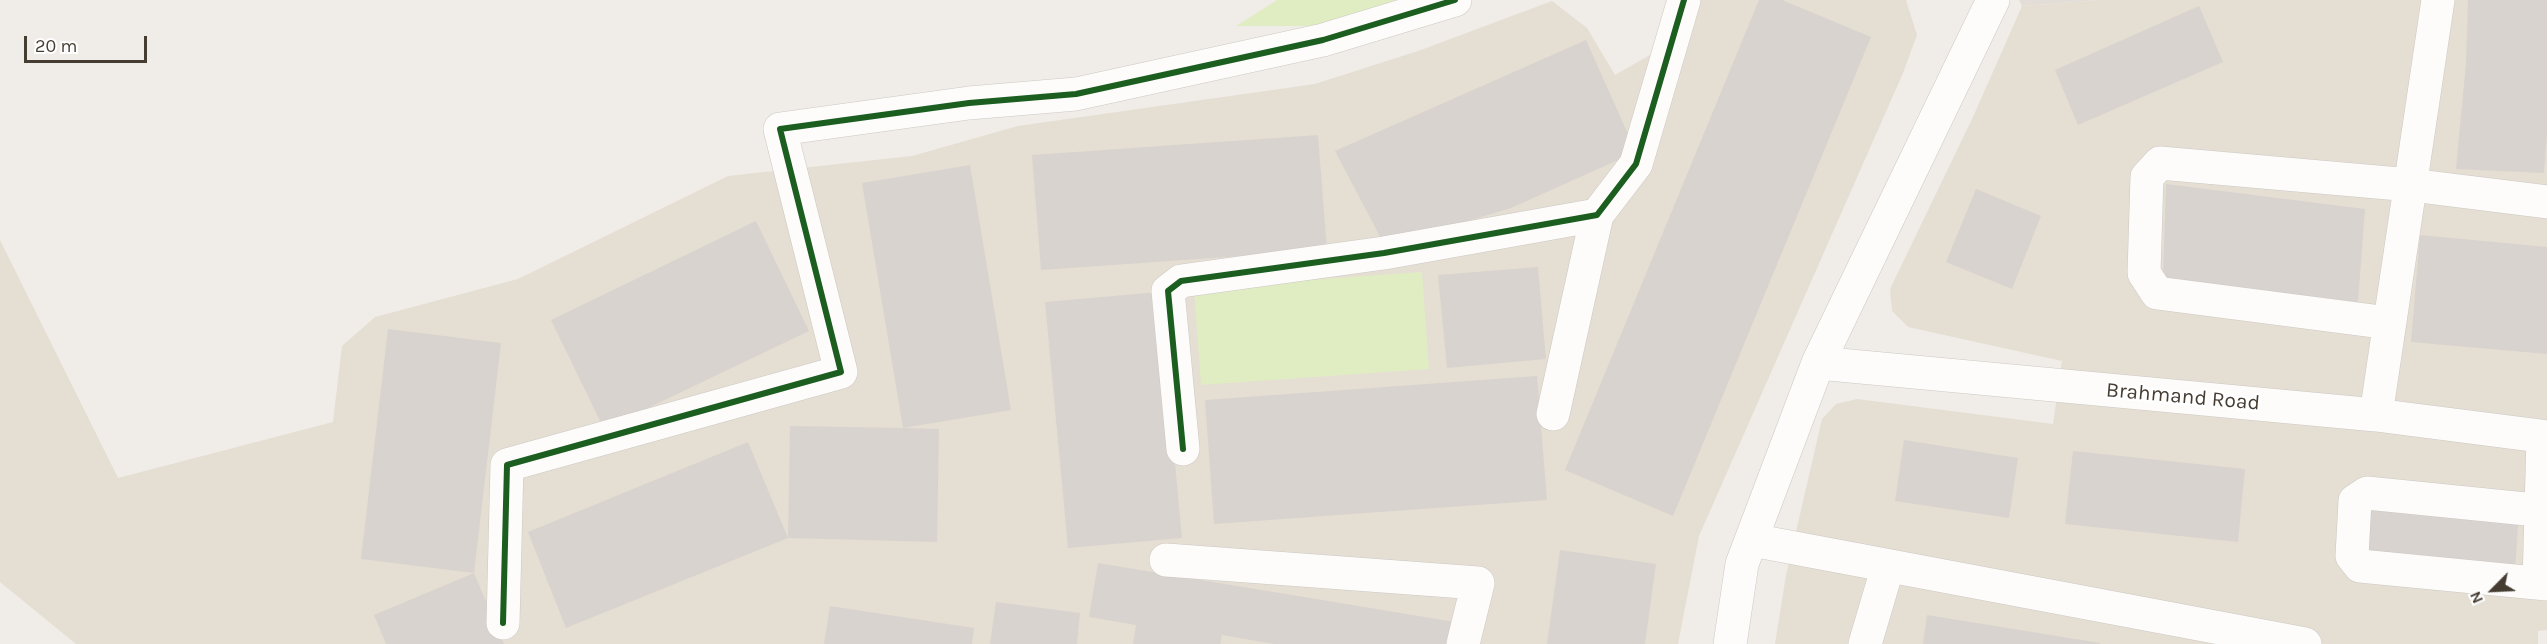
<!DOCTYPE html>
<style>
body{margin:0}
#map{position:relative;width:2547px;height:644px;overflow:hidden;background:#f0ece7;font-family:Karla,sans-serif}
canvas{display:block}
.north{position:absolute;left:2463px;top:560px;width:60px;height:60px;-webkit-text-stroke:4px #fff;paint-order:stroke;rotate:246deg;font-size:16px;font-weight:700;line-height:24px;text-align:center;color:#463d32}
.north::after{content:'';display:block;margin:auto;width:21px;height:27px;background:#463d32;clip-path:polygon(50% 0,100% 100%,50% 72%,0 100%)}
.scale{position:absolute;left:24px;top:36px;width:123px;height:27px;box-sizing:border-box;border:3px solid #463d32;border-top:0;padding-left:8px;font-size:18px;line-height:21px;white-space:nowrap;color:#463d32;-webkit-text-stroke:4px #fff;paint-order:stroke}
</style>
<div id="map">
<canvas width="2547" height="644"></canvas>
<div class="north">N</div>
<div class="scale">20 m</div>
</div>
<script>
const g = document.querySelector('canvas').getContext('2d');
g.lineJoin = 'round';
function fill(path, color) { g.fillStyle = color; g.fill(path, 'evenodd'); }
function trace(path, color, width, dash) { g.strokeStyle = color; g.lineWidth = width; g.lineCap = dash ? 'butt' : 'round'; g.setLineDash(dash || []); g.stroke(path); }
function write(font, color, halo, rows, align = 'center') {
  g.font = font + ' Karla,sans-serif'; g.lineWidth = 5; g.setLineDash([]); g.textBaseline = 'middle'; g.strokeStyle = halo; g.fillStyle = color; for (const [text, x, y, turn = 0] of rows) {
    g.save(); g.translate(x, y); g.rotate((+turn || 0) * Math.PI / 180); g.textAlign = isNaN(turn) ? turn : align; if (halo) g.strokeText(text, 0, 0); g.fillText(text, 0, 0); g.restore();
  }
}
fill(new Path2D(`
 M 1674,0 L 1906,0 L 1917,35 L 1903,73 L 1699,536 L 1678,644 L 76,644 L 0,582 L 0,240 L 118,478 L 333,422 L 342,346 L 375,317 L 518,279 L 728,176 L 912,156 L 1018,126 L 1315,84 L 1421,50 L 1552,1 L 1587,28 L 1615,75 L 1678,39 Z
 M 2100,0 L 2547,0 L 2547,630 L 2538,631 L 2538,644 L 1775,644 L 1786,575 L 1822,419 L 1836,404 L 1857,399 L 2053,424 L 2062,361 L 1908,327 L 1892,311 L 1890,289 L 1973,117 L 2022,6 Z`), '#e5ded3');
fill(new Path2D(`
 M 2019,0 L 2100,0 L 2022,6 Z`), '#e3ddd8');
fill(new Path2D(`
 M 1277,0 L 1404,0 L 1317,26 L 1236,26 Z
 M 1422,272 L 1429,369 L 1201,385 L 1194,288 Z`), '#e0edc3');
fill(new Path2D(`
 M 1759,0 L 1782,0 L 1871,37 L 1673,516 L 1565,470 Z
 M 2468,0 L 2547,0 L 2547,133 L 2544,173 L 2456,169 L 2466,63 Z
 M 2199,6 L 2223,62 L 2078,125 L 2055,70 Z
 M 1586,40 L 1636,152 L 1511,208 L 1385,246 L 1335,151 Z
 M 1318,135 L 1327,250 L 1041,270 L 1032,155 Z
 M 970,165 L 1011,410 L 903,428 L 939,429 L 937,542 L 788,538 L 790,426 L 903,428 L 862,183 Z
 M 2166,184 L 2365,209 L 2358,302 L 2163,278 Z
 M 1976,189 L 2041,216 L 2012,289 L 1946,262 Z
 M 756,221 L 809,331 L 604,429 L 551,320 Z
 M 2420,235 L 2547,247 L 2547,354 L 2411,342 Z
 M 1538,267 L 1546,359 L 1447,368 L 1438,275 Z
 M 1159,292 L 1182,538 L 1068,548 L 1045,302 Z
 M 388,329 L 501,343 L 474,573 L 361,559 Z
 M 1537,376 L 1547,500 L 1214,524 L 1205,400 Z
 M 1904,440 L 2018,458 L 2009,518 L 1895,501 Z
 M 748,442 L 788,538 L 566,628 L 528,532 Z
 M 2073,451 L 2245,469 L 2238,542 L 2065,524 Z
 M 2366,506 L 2518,525 L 2515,572 L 2360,556 Z
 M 1560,550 L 1656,564 L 1645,644 L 1547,644 Z
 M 1098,563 L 1455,622 L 1452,644 L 1274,644 L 1222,635 L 1220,644 L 1133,644 L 1136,625 L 1089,617 Z
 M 474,573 L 504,644 L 386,644 L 374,615 Z
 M 996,602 L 1080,613 L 1077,644 L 990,644 Z
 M 830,606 L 974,628 L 972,644 L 824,644 Z
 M 1927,615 L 2100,643 L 2100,644 L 1923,644 Z`), '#d8d3ce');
const street = new Path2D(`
 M 2389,323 L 2157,293 L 2144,273 L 2147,177 L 2160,163 L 2411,185 L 2547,202
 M 1818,363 L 2376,415 L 2547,437
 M 1553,414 L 1597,215
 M 2376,415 L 2438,0
 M 1183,449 L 1168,291 L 1181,281 L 1384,253 L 1597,215 L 1636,164 L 1684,0
 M 2547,511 L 2367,493 L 2355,501 L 2352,556 L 2360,566 L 2547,584
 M 1752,540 L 2305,644
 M 1166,560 L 1478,583 L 1463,644
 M 2539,583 L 2543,437
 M 503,623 L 507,465 L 841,372 L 780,129 L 969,103 L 1076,94 L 1323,40 L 1455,0
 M 1730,644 L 1742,564 L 1818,363 L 1993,0
 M 1865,644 L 1888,566`);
trace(street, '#ccc8c3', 34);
trace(street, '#fdfcfb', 33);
trace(new Path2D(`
 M 1183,449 L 1168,291 L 1181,281 L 1384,253 L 1597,215 L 1636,164 L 1684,0
 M 503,623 L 507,465 L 841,372 L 780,129 L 969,103 L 1076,94 L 1323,40 L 1455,0`), '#1b5e20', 6);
write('21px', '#463d32', '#fff', [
 ["Brahmand Road",2183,397,5]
]);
</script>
